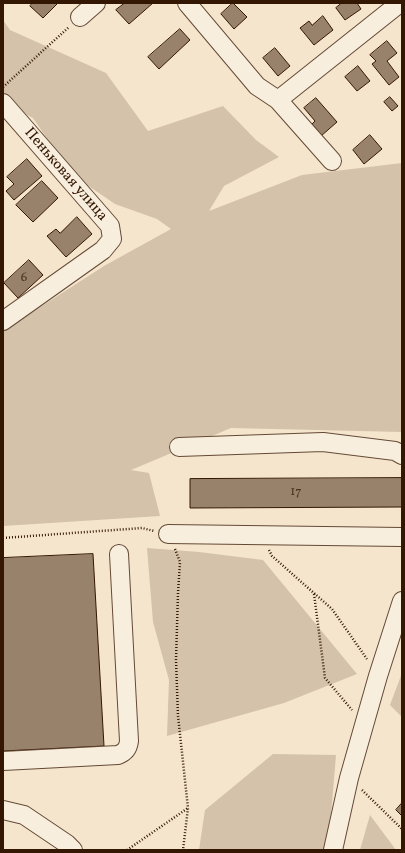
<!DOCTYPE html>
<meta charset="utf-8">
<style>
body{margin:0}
#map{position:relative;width:405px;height:853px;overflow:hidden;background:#f5e5cd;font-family:Vollkorn,serif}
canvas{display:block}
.frame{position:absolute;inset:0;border:4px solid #341702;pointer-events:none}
</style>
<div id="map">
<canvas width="405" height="853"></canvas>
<div class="frame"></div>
</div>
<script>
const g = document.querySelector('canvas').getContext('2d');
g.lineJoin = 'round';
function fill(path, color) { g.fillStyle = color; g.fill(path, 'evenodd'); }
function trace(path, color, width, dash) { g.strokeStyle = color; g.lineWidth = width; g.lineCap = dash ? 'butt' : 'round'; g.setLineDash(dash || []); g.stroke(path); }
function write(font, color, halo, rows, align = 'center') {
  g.font = font + ' Vollkorn,serif'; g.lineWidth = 3; g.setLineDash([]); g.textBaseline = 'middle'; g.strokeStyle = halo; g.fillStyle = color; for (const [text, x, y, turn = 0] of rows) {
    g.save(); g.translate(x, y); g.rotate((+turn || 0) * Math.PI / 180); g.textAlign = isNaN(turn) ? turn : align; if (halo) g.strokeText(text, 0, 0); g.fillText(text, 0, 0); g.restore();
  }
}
fill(new Path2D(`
 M 3,20 L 10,30 L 106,73 L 148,131 L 223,106 L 256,140 L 279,157 L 224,186 L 209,211 L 302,175 L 402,163 L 402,432 L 231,428 L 131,470 L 149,473 L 160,516 L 3,526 L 3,331 L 104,266 L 171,229 L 157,219 L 115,204 L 71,174 L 33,118 L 3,103 Z
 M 147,548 L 199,552 L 263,560 L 357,674 L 284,703 L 167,736 L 169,680 L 153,622 Z
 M 402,673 L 402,717 L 390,705 Z
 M 273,754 L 336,755 L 328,850 L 199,850 L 205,810 Z
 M 370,815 L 396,850 L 360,850 Z`), '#d4c2aa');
const building = new Path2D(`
 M 33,3 L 58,3 L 43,18 L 30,6 Z
 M 125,3 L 153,3 L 129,24 L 116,10 Z
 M 233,3 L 247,17 L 234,29 L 221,14 Z
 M 342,3 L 357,3 L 361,9 L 345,20 L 336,8 Z
 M 323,16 L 333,30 L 314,45 L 300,28 L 309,21 L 312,25 Z
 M 180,29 L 190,40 L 159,69 L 148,57 Z
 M 387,41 L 397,53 L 387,61 L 399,77 L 389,85 L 372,64 L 376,61 L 370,55 Z
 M 275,48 L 290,66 L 278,76 L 263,58 Z
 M 358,66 L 370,81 L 357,91 L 345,77 Z
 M 390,97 L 398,106 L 392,111 L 384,102 Z
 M 316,98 L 337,122 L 321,136 L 311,125 L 315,121 L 304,108 Z
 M 370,135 L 382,149 L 364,164 L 353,150 Z
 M 27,159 L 42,176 L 14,200 L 6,191 L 14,184 L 7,177 Z
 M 42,181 L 58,198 L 33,222 L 16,205 Z
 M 77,217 L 92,234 L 66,257 L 47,236 L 56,229 L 60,233 Z
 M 29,260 L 43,275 L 18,298 L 4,283 Z
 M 402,478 L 402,507 L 190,508 L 190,479 Z
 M 93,554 L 104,746 L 3,751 L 3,558 Z
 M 402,803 L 402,816 L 396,810 Z`);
fill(building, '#98826c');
trace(building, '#341702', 1);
const minor = new Path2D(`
 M 187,3 L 257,86 L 278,100 L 332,161
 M 80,17 L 96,3
 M 278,100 L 400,3
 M 3,103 L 110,226 L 112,239 L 103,250 L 3,321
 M 179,447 L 323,442 L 395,451 L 402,455
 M 168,534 L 402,537
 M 3,761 L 118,755 C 125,752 128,749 129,741 L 119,554
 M 3,810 L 24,815 L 67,844 L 73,850
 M 333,850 L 349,778 L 378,676 L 402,601`);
trace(minor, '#644a35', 20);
trace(new Path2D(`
 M 3,87 L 69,27
 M 3,538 L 142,528 L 154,531
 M 175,549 L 180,562 L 178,593 L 176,660 L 178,716 L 188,808 L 183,850
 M 269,550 L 272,556 L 332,609 L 367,659
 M 314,594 L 325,678 L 352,710
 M 362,790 L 402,829
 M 127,850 L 188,808`), '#341702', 2.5, [1, 2]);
trace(minor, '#f8eede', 18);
write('13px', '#4d321c', null, [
 ["6",24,279],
 ["17",296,493]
]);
write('15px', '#341702', '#f8eede', [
 ["Пеньковая улица",65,175,49]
]);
</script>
